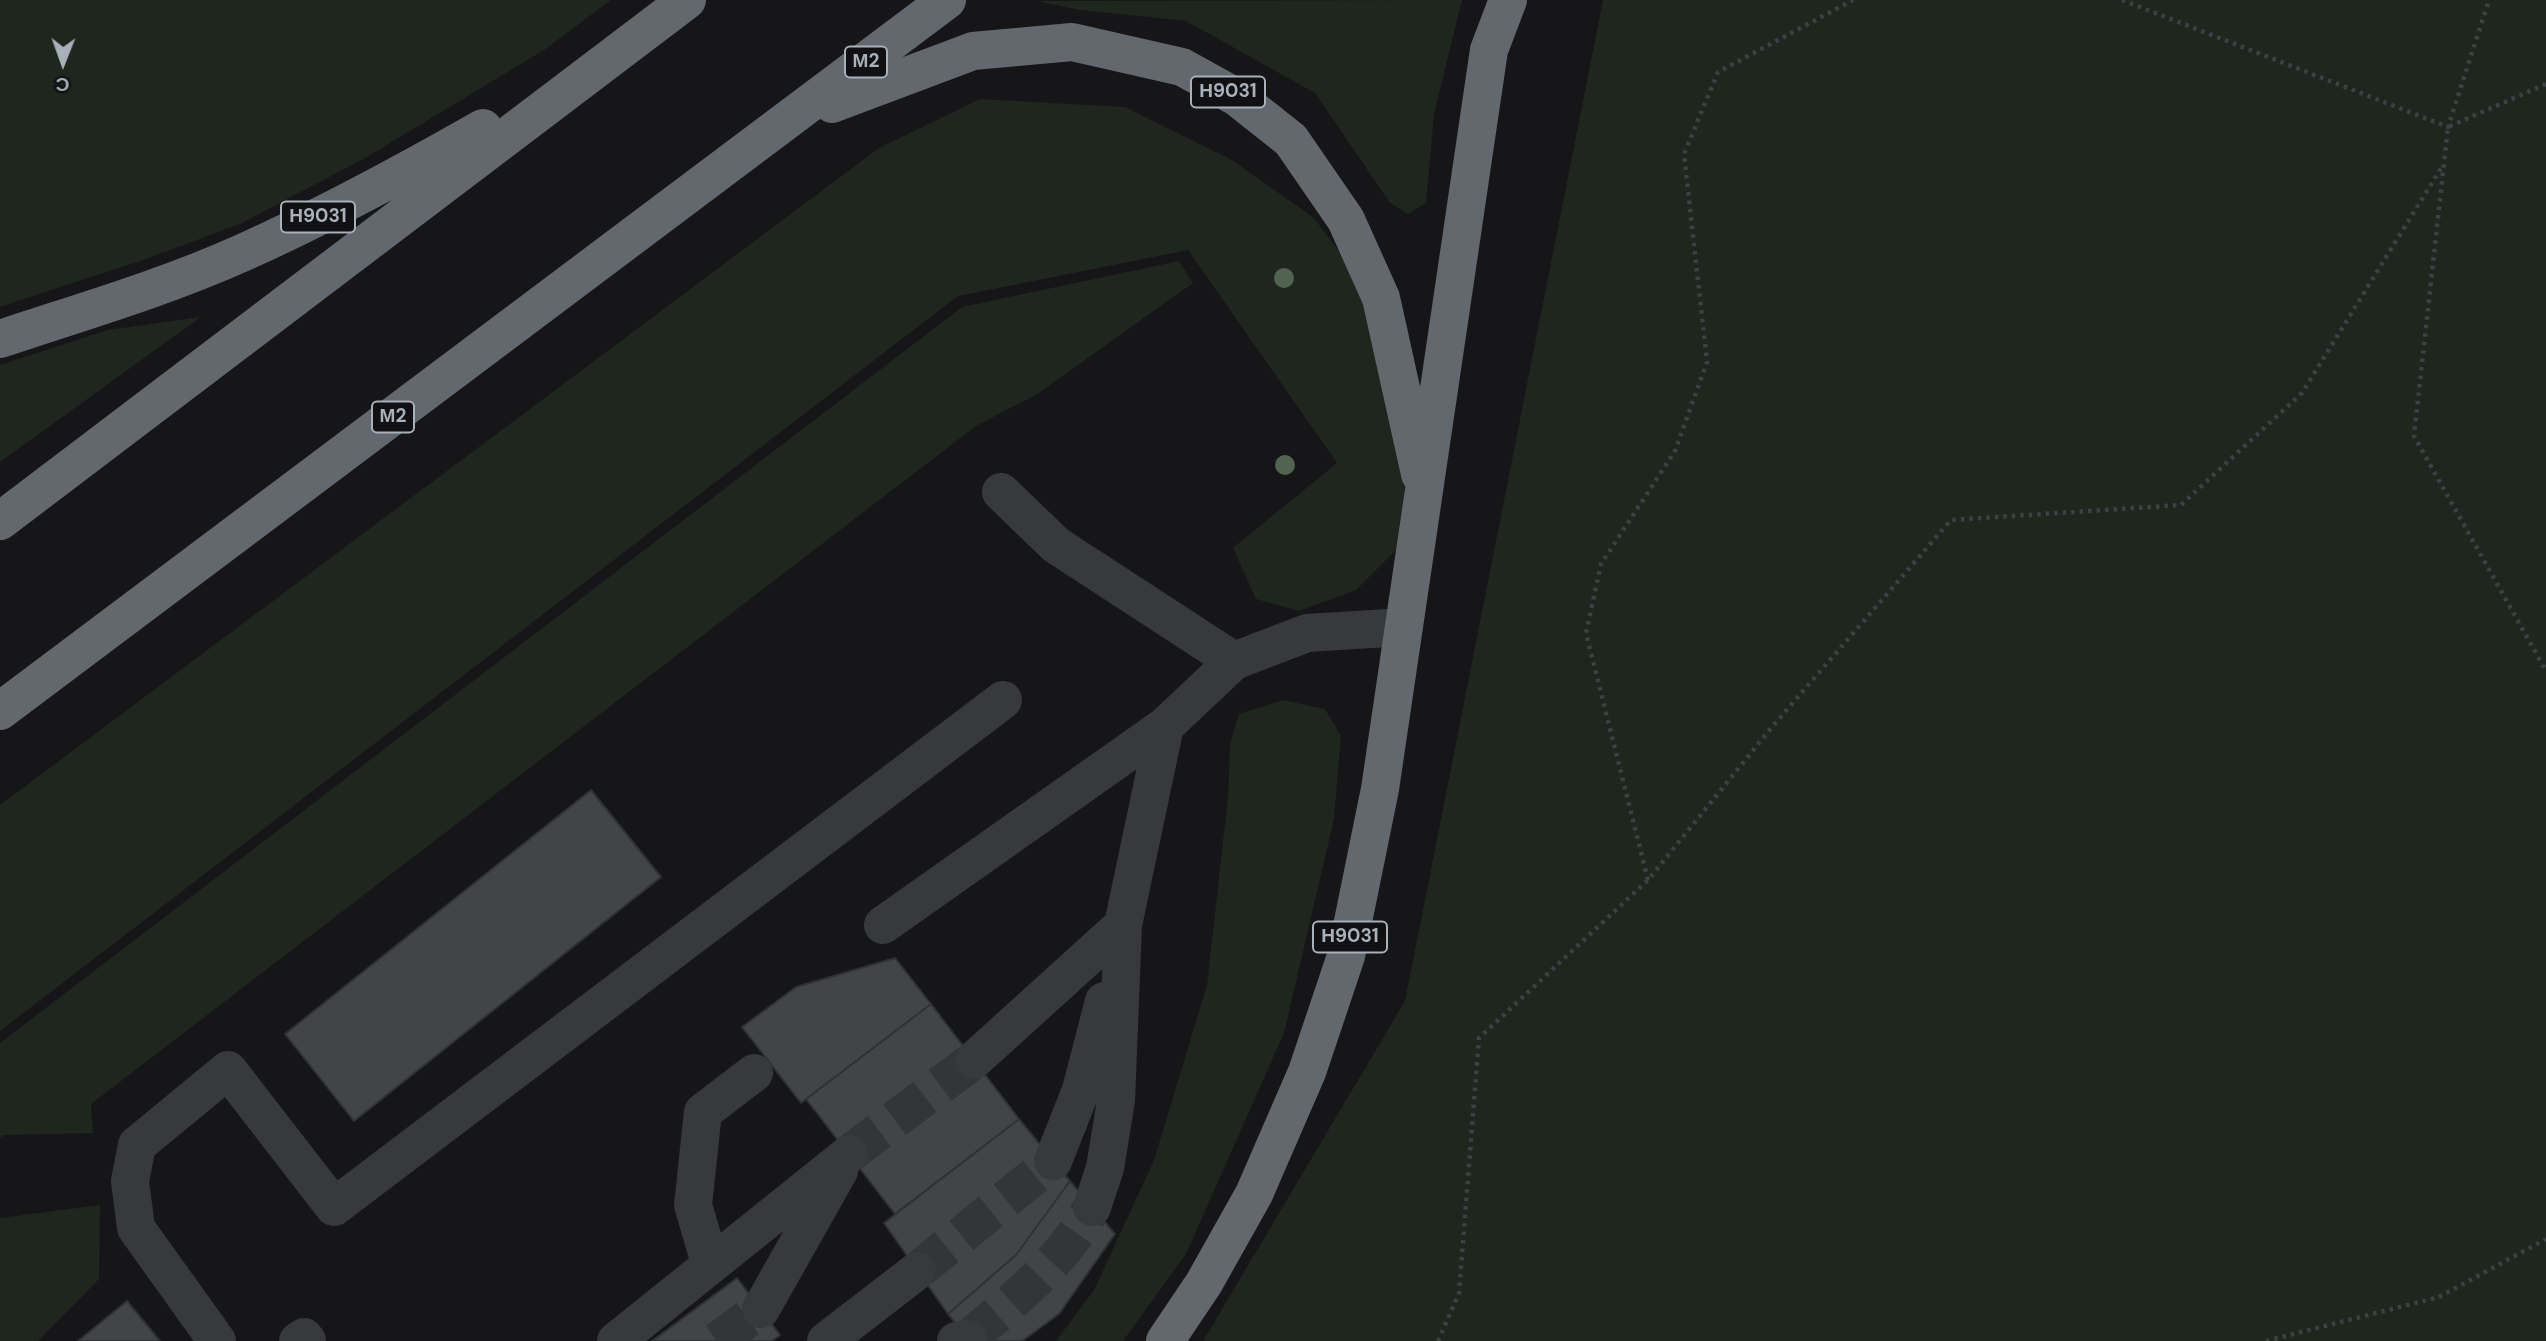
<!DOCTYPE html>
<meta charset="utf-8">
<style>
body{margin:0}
#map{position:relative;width:2546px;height:1341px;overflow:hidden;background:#161618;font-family:"DM Sans",sans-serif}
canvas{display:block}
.north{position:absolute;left:28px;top:28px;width:70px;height:70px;-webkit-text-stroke:5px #111113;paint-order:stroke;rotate:181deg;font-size:19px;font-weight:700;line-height:28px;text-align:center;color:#a8b0b9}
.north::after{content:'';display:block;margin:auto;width:24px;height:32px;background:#a8b0b9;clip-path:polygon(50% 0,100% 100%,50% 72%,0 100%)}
</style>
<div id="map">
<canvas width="2546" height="1341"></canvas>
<div class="north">С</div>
</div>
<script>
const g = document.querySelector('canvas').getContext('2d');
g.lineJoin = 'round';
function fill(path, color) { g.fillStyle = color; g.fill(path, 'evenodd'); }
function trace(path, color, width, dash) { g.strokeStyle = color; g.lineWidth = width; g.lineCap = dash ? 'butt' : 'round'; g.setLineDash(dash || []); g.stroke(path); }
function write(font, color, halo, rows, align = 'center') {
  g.font = font + ' "DM Sans",sans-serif'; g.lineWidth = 6; g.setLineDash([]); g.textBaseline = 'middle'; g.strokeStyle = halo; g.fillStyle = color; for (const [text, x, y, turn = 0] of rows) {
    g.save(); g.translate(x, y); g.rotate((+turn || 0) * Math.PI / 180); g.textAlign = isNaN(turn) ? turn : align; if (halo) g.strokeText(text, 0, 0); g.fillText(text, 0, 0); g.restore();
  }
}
fill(new Path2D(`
 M 0,0 L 611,0 L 544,50 L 367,157 L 240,224 L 146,259 L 0,307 Z
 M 1462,0 L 1434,114 L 1426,203 L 1408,214 L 1390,203 L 1315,93 L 1186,21 L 1080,10 L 1037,1 Z
 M 1603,0 L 2546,0 L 2546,1341 L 1203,1341 L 1405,1001 Z
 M 980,99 L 1125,107 L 1232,160 L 1313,217 L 1383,309 L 1423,418 L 1404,542 L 1356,590 L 1299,611 L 1256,599 L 1233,548 L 1337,463 L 1188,250 L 958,296 L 0,1031 L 0,805 L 879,148 Z
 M 1179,261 L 1193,283 L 1039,393 L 976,426 L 91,1104 L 93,1133 L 4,1135 L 0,1138 L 0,1043 L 962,307 Z
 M 201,317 L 0,462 L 0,365 L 108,330 Z
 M 1283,700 L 1325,709 L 1341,736 L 1334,819 L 1284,1033 L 1186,1254 L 1123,1341 L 1056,1341 L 1094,1290 L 1154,1160 L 1207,985 L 1228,797 L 1230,744 L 1239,714 Z
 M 100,1205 L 99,1279 L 38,1341 L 0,1341 L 0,1218 Z`), '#1e261e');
const building = new Path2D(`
 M 591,790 L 661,877 L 354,1121 L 285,1034 Z
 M 895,958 L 931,1004 L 801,1103 L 742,1027 L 796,987 Z
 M 931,1004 L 1019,1119 L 895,1214 L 806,1099 Z
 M 1019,1119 L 1070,1181 L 1016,1255 L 948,1314 L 884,1223 Z
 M 1070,1181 L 1115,1234 L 1059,1314 L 1022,1341 L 970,1341 L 948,1314 L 1016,1255 Z
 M 737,1278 L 780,1335 L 772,1341 L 652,1341 Z
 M 127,1301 L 160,1341 L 78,1341 Z`);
fill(building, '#424548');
trace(building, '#303134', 2);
trace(new Path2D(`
 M 849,1154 L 974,1060
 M 917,1271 L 1053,1161
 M 968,1339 C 1015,1299 1063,1262 1092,1207
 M 717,1341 L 761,1309`), '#333538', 38, [38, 19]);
trace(new Path2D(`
 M 2122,0 L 2448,127 L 2489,0
 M 2546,84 L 2448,127 L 2414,436 L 2546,671
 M 1648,880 L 1586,633 L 1601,564 L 1675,451 L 1707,362 L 1684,154 L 1718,72 L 1853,0
 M 1438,1341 L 1459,1293 L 1479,1038 L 1648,880 L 1772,727 L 1951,520 L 2181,505 L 2302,393 L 2443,165
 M 2266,1341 L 2439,1297 L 2546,1239`), '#3d4044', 4.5, [3.5, 5]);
trace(new Path2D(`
 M 1001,492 L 1056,545 L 1234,661
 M 883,925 L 1165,726 L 1234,661 L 1307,633 L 1404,627
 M 974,1060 L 1123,925
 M 1053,1161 L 1081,1090 L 1104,1001
 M 1092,1207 L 1105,1168 L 1116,1101 L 1123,925 L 1165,726
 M 710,1263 L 693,1205 L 703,1112 L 754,1073
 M 761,1309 L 839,1171
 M 217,1341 L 136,1228 L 130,1181 L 137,1145 L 228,1070 L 334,1207 L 1003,700
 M 298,1341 L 304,1337 L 307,1341
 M 616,1341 L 849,1154
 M 826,1341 L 917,1271
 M 956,1341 L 968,1339`), '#37393d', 38);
trace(new Path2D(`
 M 832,104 L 973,51 L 1072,42 L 1182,67 L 1238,98 L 1291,140 L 1346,220 L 1381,298 L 1420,474
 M 0,339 C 81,312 164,288 242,253 C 325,216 404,173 483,128
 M 0,521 L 687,0
 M 0,711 L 947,0
 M 1165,1341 L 1204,1283 L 1254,1194 L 1307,1072 L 1346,956 L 1380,789 L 1489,50 L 1508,0`), '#63686e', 38);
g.fillStyle = '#516450';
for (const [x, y] of [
 [1284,278],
 [1285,465]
]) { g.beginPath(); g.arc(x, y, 10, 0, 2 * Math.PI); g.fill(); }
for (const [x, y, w] of [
 [866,62,42],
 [1228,92,74],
 [318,217,74],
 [393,417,42],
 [1350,937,74]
]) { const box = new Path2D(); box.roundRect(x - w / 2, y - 15.5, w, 31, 5); g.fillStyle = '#111113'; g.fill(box); trace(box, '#a8b0b9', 2); }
write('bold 19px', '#a8b0b9', null, [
 ["М2",866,62],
 ["Н9031",1228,92],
 ["Н9031",318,217],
 ["М2",393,417],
 ["Н9031",1350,937]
]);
</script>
